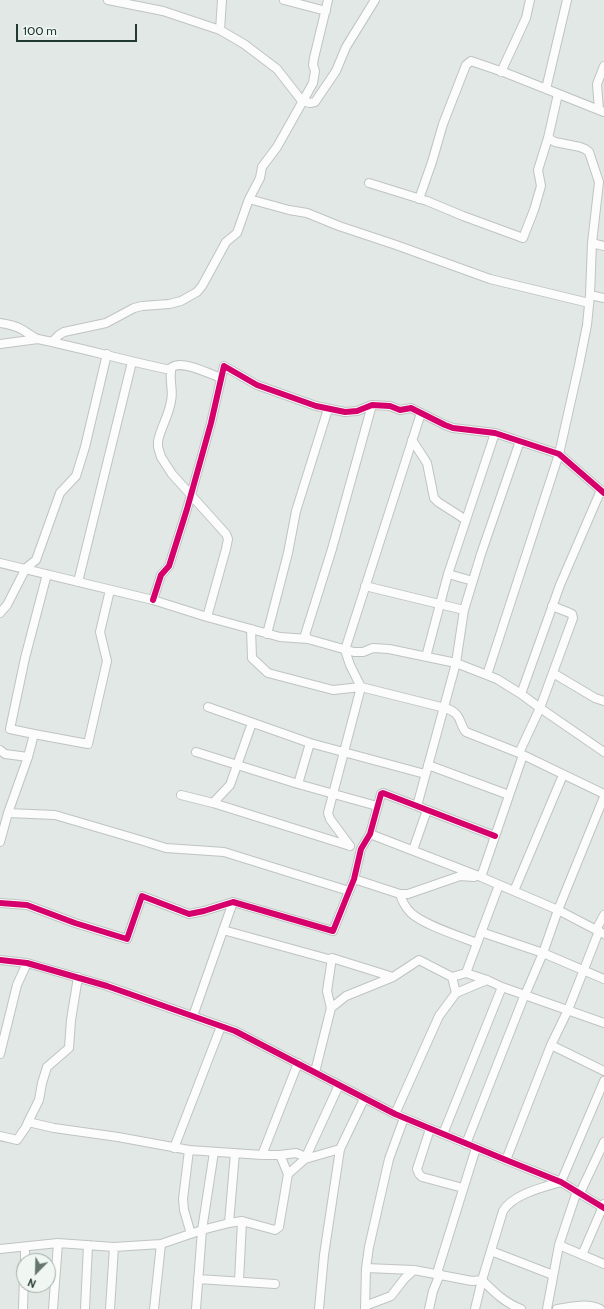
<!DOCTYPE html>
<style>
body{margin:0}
#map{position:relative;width:604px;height:1309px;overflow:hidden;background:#e2e8e5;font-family:Cabin,sans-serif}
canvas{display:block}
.north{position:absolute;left:16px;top:1253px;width:40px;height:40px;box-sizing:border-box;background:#f0f7f3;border:1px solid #9eaba6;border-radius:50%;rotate:203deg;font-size:11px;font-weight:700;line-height:16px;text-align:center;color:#223932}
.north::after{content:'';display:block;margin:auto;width:14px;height:18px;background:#657671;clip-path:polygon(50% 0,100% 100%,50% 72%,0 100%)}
.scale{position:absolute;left:16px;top:24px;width:121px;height:18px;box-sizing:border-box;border:2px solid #223932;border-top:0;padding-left:5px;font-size:12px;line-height:14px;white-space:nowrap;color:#223932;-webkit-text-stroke:3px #f0f7f3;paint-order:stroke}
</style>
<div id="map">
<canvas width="604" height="1309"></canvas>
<div class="north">N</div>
<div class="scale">100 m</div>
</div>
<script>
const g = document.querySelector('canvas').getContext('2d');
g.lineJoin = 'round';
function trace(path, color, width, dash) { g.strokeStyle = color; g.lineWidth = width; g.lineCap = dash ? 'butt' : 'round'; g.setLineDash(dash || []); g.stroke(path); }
const minor = new Path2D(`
 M 108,0 L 163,11 L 220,30 L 244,44 L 277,69 L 302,101 L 310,103 L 315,102 L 336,71 L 346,47 L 375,0
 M 284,0 L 326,11
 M 220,30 L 222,0
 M 501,72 L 526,18 L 530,0
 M 546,89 L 567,0
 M 599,110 L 597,84 L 604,66
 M 369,183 L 427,201 L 463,216 L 523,238 L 534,210 L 541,186 L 538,170 L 548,138 L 558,94
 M 249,199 L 260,178 L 262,167 L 277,147 L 313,83 L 315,71 L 313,65 L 314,58 L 328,0
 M 419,199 L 432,162 L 443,124 L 466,65 L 471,61 L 506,73 L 604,112
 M 592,243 L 604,246
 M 590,295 L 604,298
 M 0,323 C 8,324 16,326 23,330 C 28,333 32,337 38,339 C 82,348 126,361 171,370
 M 52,342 L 59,335 L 64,332 L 106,323 L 134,308 L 142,306 L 169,304 L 181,301 L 197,292 L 202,286 L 226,242 L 237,233 L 249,199 L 289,210 L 307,213 L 339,226 L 396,245 L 490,279 L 589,303
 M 0,344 L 38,339
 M 412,440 L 427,463 L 434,498 L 438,502 L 466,520
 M 0,563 L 153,600 L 207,617 L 280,637 L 308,639 L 354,652 L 363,652 L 373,648 L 389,649 L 456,663 L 497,679 L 521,694 L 540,708 L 604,752
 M 448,574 L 473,581
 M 78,582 L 132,362
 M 365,586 L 464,610
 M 153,600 L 161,575 L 169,566 L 187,509 L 211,423 L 224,366 L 257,385 L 316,406 L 345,412 L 357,411 L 372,405 L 390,406 L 400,410 L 411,408 L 445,425 L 453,428 L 495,433 L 559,454 L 604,493
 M 0,613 L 7,605 L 26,568 L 36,560 L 60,493 L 76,476 L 85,447 L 107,354
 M 207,617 L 226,549 L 228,539 L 226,534 L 172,474 L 161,457 L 158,447 L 158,441 C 161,427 169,415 171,401 C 174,390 168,378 172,367 C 183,360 210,374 221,378
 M 251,629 L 252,658 L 268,673 L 333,690 L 361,687 L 445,708 C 449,709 453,711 456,714 C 461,719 461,727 466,732 L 519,753 L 604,794
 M 267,634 L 288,553 L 296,511 L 328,409
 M 308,639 L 305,635 L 332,549 L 372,405
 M 426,657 L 448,574 L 495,433
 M 553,673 L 595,698 L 604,701
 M 487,675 L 559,454 L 579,365 L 587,325 L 590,295 L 592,243 L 599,182 L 589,152 L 585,149 L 580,147 L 555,142 L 548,138
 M 521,694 L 560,585 L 601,490
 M 208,707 L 310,743 L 425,774
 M 34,734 L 10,729 L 25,658 L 47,574
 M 0,750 L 5,754 L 28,757 L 8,813 L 55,815 L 140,840 L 166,848 L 224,852 L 349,891
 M 196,752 L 298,784 L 377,806
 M 519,753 L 540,708 L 573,618 L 572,614 L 570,613 L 552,606
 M 28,757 L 34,734 L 88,744 L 107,661 L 100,632 L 110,590
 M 428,765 L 509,795
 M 298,784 L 310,743
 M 181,795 L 213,803 L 350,846
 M 213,803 L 230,785 L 252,723
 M 417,806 L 456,663 L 464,610 L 481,554 L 520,441
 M 370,834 L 481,877 L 558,910 L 604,934
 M 0,842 L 8,813
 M 350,846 L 330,819 L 328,813 L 361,687 L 350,665 L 345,650 L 421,413
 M 413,850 L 427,810
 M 481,877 L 523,755
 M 354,879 L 400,894 L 408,894 L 460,876 L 474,877
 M 514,891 L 563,775
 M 400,894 C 402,901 405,907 411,913 C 424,925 459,936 477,943
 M 0,903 L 27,905 L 75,923 L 127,939 L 142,896 L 189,914 L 204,911 L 233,902 L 333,931 L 354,879 L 361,849 L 370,834 L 381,794 L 383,793 L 495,836
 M 223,930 L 332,960
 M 596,930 L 604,915
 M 481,932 L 543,953 L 604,979
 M 0,960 L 27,963 L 107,986 L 235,1031 L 395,1114 L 506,1160 L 561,1182 L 604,1208
 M 466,973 L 499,885
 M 452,977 L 456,993
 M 525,995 L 543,953 L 558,910 L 604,797
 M 331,1008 L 346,996 L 393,977 L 419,960 L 452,977 L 466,973 L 487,980 L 502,987 L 604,1023
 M 193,1016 L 233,902
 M 551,1045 L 604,1071
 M 0,1054 L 17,985 L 27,963
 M 315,1072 L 331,1008 L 327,991 L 332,958 L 393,977
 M 395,1114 L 439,1016 L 456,993 L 487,980
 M 28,1122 L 39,1100 L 42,1083 L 47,1067 L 69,1048 L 71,1020 L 78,977
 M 430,1129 L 417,1169 L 419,1174 L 422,1177 L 463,1188
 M 443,1134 L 502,987
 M 0,1136 L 17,1140 L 26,1127 L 28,1122 L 54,1128 L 118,1137 L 189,1150 L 262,1155 L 280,1155 L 296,1153 L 301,1155 L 305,1159
 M 466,1144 L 525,994
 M 174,1148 L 220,1029
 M 189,1150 L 183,1199 L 184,1210 L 191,1234
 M 262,1155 L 298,1063
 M 305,1159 L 340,1149
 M 506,1160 L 551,1045 L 568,1010 L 599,931
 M 288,1174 L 305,1159 L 339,1085
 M 580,1193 L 604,1142
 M 229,1223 L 235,1153
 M 559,1245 L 604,1264
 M 0,1249 L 58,1243 L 114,1247 L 161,1244 L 202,1230 L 229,1223 L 242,1221 L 275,1230 L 279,1227 L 288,1174 L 280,1155
 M 491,1251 L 553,1275
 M 582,1255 L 604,1204
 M 25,1261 L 25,1247
 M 366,1268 L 414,1270 L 472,1281 L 482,1280
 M 437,1273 L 476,1148
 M 198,1279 L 275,1284
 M 482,1280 C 494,1292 505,1303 521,1309
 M 239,1281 L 242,1221
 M 365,1306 L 391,1296 L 405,1278 L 414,1270
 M 23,1309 L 24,1276
 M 53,1309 L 58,1243
 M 85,1309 L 88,1245
 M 110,1309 L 114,1247
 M 154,1309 L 161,1244
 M 196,1309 L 202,1230 L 214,1152
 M 319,1309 L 324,1255 L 340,1149 L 364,1099
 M 365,1309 L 366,1268 L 369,1247 L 389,1159 L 404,1118
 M 429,1309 L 433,1291 L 440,1274
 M 475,1309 L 482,1280 L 503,1211 C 513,1194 544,1187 561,1182 L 604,1081
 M 547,1309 L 559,1245 L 577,1191
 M 557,1309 C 571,1307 587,1302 600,1309`);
trace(minor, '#bfc4c2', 10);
trace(minor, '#fbfcfb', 8);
trace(new Path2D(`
 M 153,600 L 161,575 L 169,566 L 187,509 L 211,423 L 224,366 L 257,385 L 316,406 L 345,412 L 357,411 L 372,405 L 390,406 L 400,410 L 411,408 L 445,425 L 453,428 L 495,433 L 559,454 L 604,493
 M 0,903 L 27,905 L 75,923 L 127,939 L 142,896 L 189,914 L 204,911 L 233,902 L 333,931 L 354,879 L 361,849 L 370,834 L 381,794 L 383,793 L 495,836
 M 0,960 L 27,963 L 107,986 L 235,1031 L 395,1114 L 506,1160 L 561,1182 L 604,1208`), '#d6006c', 6);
</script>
